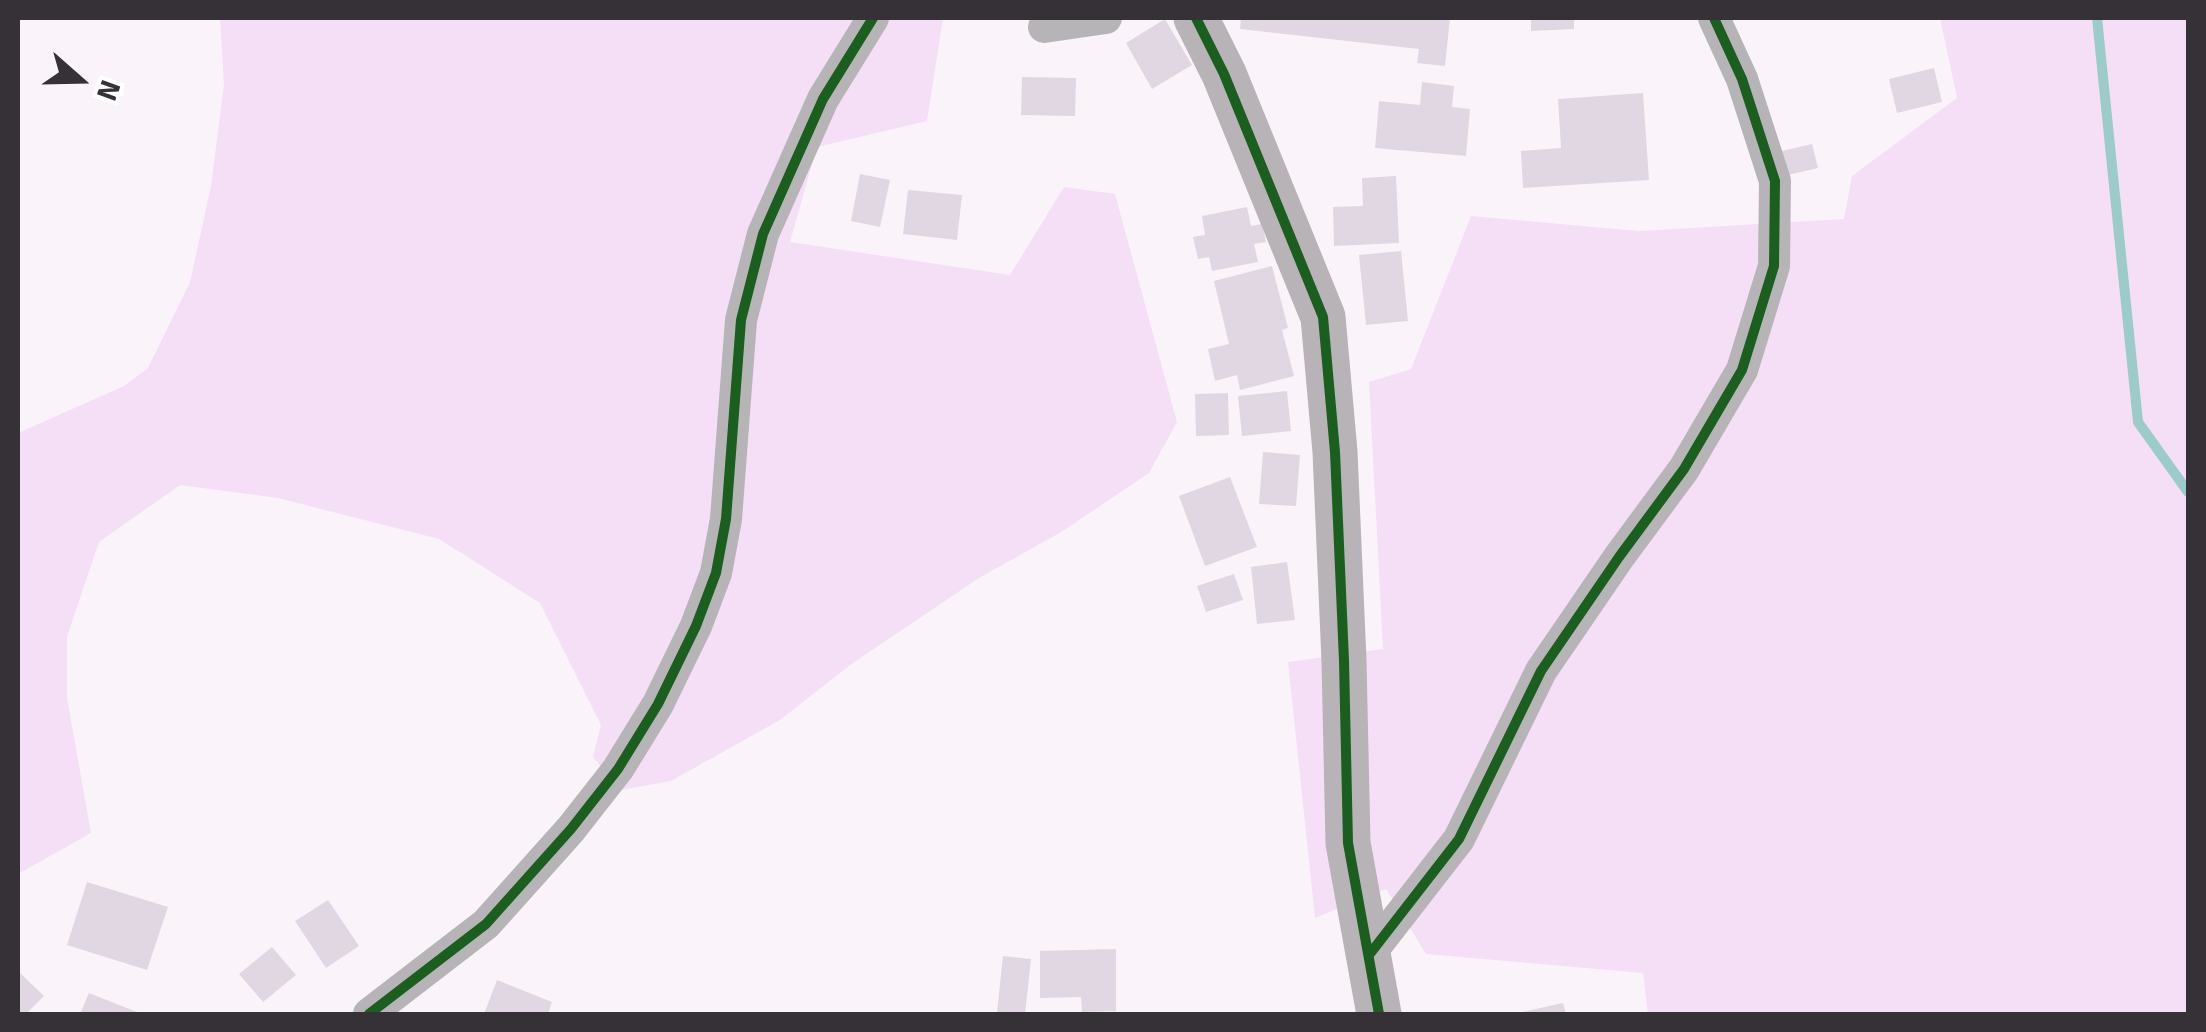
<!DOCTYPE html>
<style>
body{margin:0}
#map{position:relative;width:2206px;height:1032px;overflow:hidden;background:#faf4fa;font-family:Signika,sans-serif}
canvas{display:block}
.frame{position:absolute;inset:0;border:20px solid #363137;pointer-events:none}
.north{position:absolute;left:30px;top:30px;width:100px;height:100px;-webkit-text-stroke:8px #fff;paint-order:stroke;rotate:110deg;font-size:28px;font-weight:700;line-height:40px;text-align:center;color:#363137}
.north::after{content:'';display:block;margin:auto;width:35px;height:45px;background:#363137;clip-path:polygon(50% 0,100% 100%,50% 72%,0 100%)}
</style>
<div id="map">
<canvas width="2206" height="1032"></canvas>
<div class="frame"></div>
<div class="north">N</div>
</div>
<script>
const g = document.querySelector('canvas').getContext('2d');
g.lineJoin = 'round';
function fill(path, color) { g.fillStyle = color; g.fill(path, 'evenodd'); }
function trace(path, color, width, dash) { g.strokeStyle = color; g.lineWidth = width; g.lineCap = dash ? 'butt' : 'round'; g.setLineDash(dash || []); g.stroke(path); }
fill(new Path2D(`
 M 220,18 L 943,18 L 927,121 L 817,147 L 790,242 L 1010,275 L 1064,187 L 1115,194 L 1177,422 L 1149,473 L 1063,531 L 979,578 L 853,663 L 780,720 L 671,781 L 621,790 L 593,757 L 601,725 L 540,603 L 439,539 L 278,498 L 180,485 L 99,542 L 67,637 L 67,698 L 91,833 L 18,874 L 18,433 L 124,386 L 148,368 L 190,282 L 211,186 L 224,84 Z
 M 1940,18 L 2188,18 L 2188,1014 L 1648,1014 L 1643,973 L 1426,954 L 1386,889 L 1315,918 L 1288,662 L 1383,649 L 1369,382 L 1411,369 L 1471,216 L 1639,231 L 1844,219 L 1852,176 L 1957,98 Z`), '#f4dff6');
trace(new Path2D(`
 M 2097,18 L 2138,422 L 2188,492`), '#9ccbca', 10);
fill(new Path2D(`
 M 1241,18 L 1450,18 L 1445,66 L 1417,63 L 1419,49 L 1240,29 Z
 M 1531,18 L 1574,18 L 1574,29 L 1531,31 Z
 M 1165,19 L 1192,65 L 1152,89 L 1126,43 Z
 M 1934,68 L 1942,102 L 1897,113 L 1889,79 Z
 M 1022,77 L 1076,78 L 1075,116 L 1021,115 Z
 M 1422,82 L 1454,86 L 1452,107 L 1470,109 L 1466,156 L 1375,148 L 1379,101 L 1420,105 Z
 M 1643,93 L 1649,180 L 1523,188 L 1521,151 L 1561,148 L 1558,99 Z
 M 1812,144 L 1818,168 L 1788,175 L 1782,151 Z
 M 860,174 L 890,180 L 880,227 L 851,221 Z
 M 1396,176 L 1399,243 L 1334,246 L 1333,207 L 1363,206 L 1362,178 Z
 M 908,190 L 962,195 L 957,240 L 903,234 Z
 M 1247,207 L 1251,226 L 1262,224 L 1266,242 L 1254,244 L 1258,262 L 1212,271 L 1209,257 L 1198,259 L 1193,237 L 1205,235 L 1202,216 Z
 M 1401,251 L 1408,321 L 1366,325 L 1359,255 Z
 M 1272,266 L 1288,328 L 1282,330 L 1294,376 L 1240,390 L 1237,375 L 1215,381 L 1208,349 L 1229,344 L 1214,281 Z
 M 1287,391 L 1291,431 L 1242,436 L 1238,396 Z
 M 1228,393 L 1229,435 L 1196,436 L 1195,394 Z
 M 1263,452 L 1300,455 L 1296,506 L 1259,504 Z
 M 1230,477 L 1257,547 L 1205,566 L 1179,496 Z
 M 1287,562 L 1295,620 L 1257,624 L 1251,567 Z
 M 1234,574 L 1243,600 L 1206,612 L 1197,586 Z
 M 87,882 L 168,907 L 147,970 L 67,945 Z
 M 328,900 L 359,946 L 326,968 L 295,921 Z
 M 272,947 L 296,975 L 263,1002 L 239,974 Z
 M 1116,949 L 1116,1011 L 1082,1012 L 1081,997 L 1040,998 L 1040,951 Z
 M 1003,956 L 1031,959 L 1025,1014 L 997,1012 Z
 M 18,971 L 44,996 L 26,1014 L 18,1014 Z
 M 497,980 L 552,1002 L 548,1014 L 484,1014 Z
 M 89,993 L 142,1014 L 80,1014 Z
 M 1563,1003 L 1566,1014 L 1518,1014 L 1518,1013 Z`), '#e1d7e2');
trace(new Path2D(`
 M 1044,27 L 1106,18
 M 1369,955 L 1459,839 L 1541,671 L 1619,557 L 1684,469 L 1742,370 L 1774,266 L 1775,181 L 1742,79 L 1714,18
 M 369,1014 L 486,924 L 571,829 L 618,769 L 658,704 L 696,626 L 716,573 L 726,519 L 741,320 L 763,234 L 823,99 L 873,18`), '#b7b4b7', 32);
trace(new Path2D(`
 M 1196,18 L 1224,74 L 1323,317 L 1335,452 L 1344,661 L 1348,843 L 1379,1014`), '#b7b3b7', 45);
trace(new Path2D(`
 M 1196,18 L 1224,74 L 1323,317 L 1335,452 L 1344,661 L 1348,843 L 1379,1014
 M 1369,955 L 1459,839 L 1541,671 L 1619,557 L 1684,469 L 1742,370 L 1774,266 L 1775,181 L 1742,79 L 1714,18
 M 369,1014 L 486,924 L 571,829 L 618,769 L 658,704 L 696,626 L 716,573 L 726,519 L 741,320 L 763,234 L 823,99 L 873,18`), '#1b5e20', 10);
</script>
